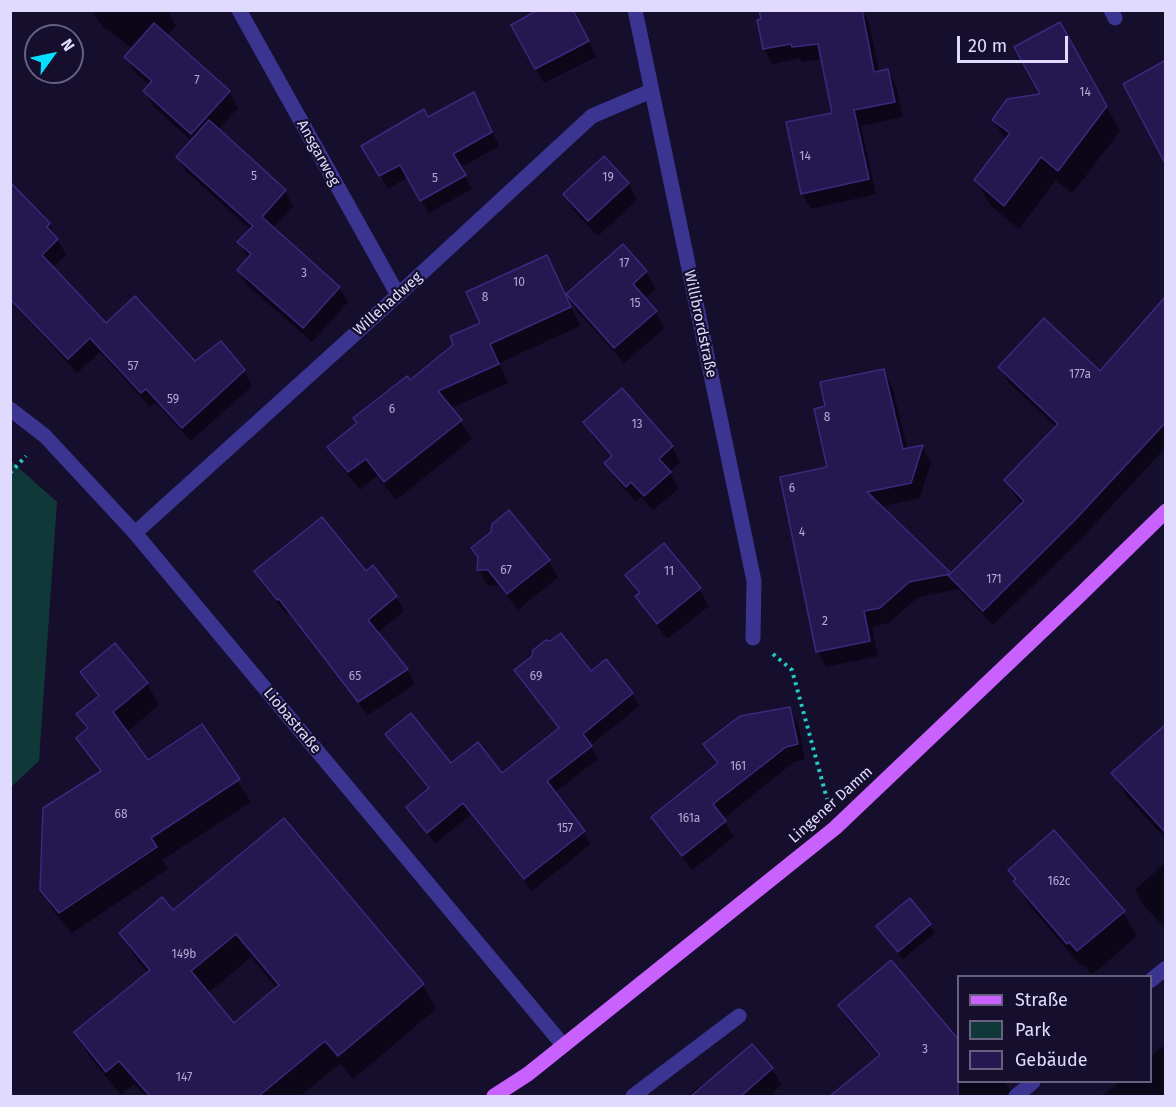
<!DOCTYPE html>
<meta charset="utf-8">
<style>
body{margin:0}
#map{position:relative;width:1176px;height:1107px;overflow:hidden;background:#150e2d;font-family:"Fira Sans",sans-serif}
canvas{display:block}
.frame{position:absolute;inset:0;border:12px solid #e0daff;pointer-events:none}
.legend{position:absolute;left:957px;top:975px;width:195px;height:108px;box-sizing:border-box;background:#150e2d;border:2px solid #666081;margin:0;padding:8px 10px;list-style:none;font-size:18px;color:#e0daff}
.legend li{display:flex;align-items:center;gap:12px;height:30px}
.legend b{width:30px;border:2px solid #666081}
.north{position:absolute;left:24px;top:24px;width:60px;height:60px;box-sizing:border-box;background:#150e2d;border:2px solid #666081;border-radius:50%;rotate:57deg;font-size:16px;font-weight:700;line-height:24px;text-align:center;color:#e0daff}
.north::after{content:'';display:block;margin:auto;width:21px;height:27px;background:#06dfff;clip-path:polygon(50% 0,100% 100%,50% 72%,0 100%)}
.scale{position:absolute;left:957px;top:36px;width:111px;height:27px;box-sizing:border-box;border:3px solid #e0daff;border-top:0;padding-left:8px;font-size:18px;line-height:21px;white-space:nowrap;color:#e0daff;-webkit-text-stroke:4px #150e2d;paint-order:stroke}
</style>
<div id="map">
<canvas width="1176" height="1107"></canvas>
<div class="frame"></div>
<ul class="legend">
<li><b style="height:8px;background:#c961ff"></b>Straße</li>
<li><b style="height:16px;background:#113838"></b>Park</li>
<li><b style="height:16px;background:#251850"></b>Gebäude</li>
</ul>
<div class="north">N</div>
<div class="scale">20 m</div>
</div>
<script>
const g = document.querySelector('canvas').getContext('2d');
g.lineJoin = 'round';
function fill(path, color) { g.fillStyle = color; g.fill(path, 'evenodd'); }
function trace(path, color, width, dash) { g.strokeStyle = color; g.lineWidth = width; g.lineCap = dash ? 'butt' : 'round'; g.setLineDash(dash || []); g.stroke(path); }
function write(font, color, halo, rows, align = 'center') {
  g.font = font + ' "Fira Sans",sans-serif'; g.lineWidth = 4.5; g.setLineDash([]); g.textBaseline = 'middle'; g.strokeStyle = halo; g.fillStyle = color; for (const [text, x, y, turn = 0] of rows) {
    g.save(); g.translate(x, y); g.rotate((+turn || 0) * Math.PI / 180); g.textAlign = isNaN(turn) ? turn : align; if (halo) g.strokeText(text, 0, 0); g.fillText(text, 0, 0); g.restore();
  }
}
fill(new Path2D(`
 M 11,461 L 57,502 L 39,761 L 11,787 Z`), '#113838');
fill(new Path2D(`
 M 92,10 L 167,10 L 176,26 L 166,36 L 229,92 L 238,108 L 218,130 L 285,191 L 293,206 L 273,228 L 339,288 L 348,302 L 312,342 L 247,285 L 239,270 L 249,259 L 239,243 L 251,230 L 186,171 L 178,157 L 192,141 L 154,107 L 145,91 L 150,85 L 135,73 L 126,57 L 133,49 L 103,27 Z
 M 531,10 L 574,10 L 596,57 L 544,83 L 513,25 L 533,15 Z
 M 862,10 L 869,23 L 879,72 L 888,71 L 896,86 L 903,117 L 861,126 L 876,194 L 811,209 L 802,194 L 834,114 L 823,59 L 802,62 L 800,58 L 773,64 L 764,49 Z
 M 1074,48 L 1120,131 L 1072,194 L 1056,180 L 1019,229 L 990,205 L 976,180 L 1006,141 L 993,120 L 1042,95 Z
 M 474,94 L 499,146 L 460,168 L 472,189 L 429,213 L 408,177 L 388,189 L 363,146 L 427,119 Z
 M 628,183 L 637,200 L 598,236 L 574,211 L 565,194 Z
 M 10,184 L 49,224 L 66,255 L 52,268 L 106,325 L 195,363 L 220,343 L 244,371 L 252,386 L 191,441 L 155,402 L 150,407 L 100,352 L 77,373 L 10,300 Z
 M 623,246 L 646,272 L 656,289 L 644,299 L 655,312 L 665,328 L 624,363 L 577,311 L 569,296 L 567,297 L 580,326 L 499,363 L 508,383 L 451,408 L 472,439 L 396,500 L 377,476 L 360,490 L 340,465 L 329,447 L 482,324 L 547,257 L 566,296 Z
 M 1166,298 L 1166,447 L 1083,537 L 993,625 L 958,589 L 918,597 L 889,623 L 872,627 L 878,656 L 826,667 L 817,652 L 829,468 L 826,407 L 883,371 L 892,386 L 908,450 L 922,447 L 931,462 L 920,498 L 880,507 L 951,575 L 1023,505 L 1015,496 L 1006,480 L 1057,428 L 1009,383 L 1000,367 L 1100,373 Z
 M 585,422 L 672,447 L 680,462 L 669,472 L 679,488 L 653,510 L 641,497 L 635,501 L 615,478 L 606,463 L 612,458 L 594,438 Z
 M 664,545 L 699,589 L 709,606 L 667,639 L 647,613 L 637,596 L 639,595 L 627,575 Z
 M 473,549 L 548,560 L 558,577 L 518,610 L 499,586 L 488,586 L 478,569 L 479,559 Z
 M 256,571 L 366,573 L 396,597 L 404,611 L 377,633 L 407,670 L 415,684 L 368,715 L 288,612 L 286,614 L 264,586 Z
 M 115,645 L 147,684 L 159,705 L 126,733 L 148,762 L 202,726 L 251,802 L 162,860 L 168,869 L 72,933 L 54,912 L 41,889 L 100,773 L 78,738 L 88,731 L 78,714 L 98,698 L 81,672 Z
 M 606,661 L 632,694 L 639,706 L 590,746 L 598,759 L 554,793 L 591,844 L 532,891 L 471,814 L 435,844 L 408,807 L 429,790 L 394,747 L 387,734 L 451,765 L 502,775 L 559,730 L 523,682 L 515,670 L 591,673 Z
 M 789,708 L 798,724 L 805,760 L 794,762 L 723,819 L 734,837 L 692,870 L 662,832 L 653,817 L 718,765 L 705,745 Z
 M 1166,746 L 1166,839 L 1127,797 L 1113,773 Z
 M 284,820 L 423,985 L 436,1009 L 353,1079 L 340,1064 L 300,1096 L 145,1096 L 134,1084 L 121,1095 L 90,1057 L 76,1033 L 148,973 L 135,957 L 121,933 L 172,912 ZM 251,957 L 277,989 L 234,1025 L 208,993 Z
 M 1166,862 L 1166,929 L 1144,906 L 1135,890 Z
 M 1010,870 L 1123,912 L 1137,936 L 1092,975 L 1084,965 L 1082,967 L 1029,905 Z
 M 910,900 L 935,933 L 903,959 L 878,926 Z
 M 891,962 L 958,1042 L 958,1082 L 1005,1082 L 1011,1092 L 1005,1096 L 833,1096 L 880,1057 L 849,1022 L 840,1006 Z
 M 1166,1044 L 1166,1096 L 1102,1096 L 1120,1082 L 1150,1082 L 1150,1057 Z
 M 752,1046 L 772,1069 L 781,1085 L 773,1093 L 776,1096 L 687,1096 L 698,1087 L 701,1090 Z`), '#0007');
const building = new Path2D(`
 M 538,10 L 573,10 L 589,41 L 535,69 L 511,25 Z
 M 759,10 L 862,10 L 874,72 L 888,69 L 895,102 L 854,110 L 869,179 L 801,194 L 786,122 L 832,113 L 818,44 L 792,47 L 791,44 L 763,49 L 757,20 L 761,19 Z
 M 1060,22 L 1107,106 L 1058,171 L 1041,157 L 1004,206 L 974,180 L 1010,133 L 992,120 L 1007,99 L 1040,94 L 1014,47 Z
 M 154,23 L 230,91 L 191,134 L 143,91 L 152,81 L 124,57 Z
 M 1166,60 L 1166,165 L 1123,84 Z
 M 474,92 L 492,132 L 453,154 L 466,175 L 420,201 L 400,165 L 379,176 L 361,146 L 424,109 L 428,117 Z
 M 209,120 L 286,190 L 262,217 L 340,287 L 303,328 L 237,270 L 251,254 L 237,242 L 253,226 L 176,157 Z
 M 604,156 L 629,183 L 588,221 L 563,194 Z
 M 10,182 L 50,223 L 47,227 L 58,239 L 42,255 L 106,323 L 135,296 L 195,361 L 221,341 L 245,370 L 182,428 L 146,389 L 141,393 L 90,338 L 68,359 L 10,299 Z
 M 623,244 L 647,271 L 633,284 L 657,311 L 614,348 L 566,294 Z
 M 547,255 L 571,307 L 490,344 L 499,364 L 438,391 L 462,420 L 384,482 L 366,459 L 348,472 L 327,447 L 357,423 L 353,418 L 407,376 L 410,380 L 453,345 L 450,336 L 480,323 L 466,292 Z
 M 1166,296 L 1166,422 L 1074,521 L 983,611 L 948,575 L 950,574 L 909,582 L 880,608 L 864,611 L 870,641 L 816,652 L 780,477 L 827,467 L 814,409 L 825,406 L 820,382 L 884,369 L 903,449 L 923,445 L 911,483 L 867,492 L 951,573 L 1024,501 L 1004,480 L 1058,424 L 998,367 L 1044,318 L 1100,371 Z
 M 622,388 L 673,446 L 659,459 L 671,472 L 644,496 L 631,482 L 626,487 L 604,463 L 612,456 L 583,422 Z
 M 509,510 L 550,560 L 507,594 L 488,570 L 477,570 L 478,557 L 471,548 L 491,532 L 492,524 Z
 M 322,517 L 366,571 L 373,565 L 397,596 L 368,620 L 408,669 L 358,702 L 279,599 L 277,600 L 254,571 Z
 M 664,543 L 701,588 L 657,624 L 635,596 L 640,593 L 625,575 Z
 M 561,633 L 591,671 L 606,659 L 633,693 L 583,734 L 592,746 L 547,781 L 585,831 L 524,879 L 463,803 L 427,833 L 406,807 L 429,788 L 385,734 L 411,713 L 451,763 L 478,742 L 502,773 L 559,728 L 514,670 L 532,656 L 533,650 L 546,640 L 550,641 Z
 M 115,643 L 148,683 L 113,712 L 148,760 L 202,724 L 240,779 L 151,838 L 157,847 L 59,913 L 40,890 L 43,808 L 101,771 L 76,738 L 88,728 L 76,714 L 99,696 L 80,672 Z
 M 790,707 L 798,744 L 786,747 L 713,804 L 726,821 L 682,856 L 651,817 L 718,763 L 703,744 L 740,716 Z
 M 1166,724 L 1166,833 L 1111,773 Z
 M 284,818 L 424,984 L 338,1056 L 325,1041 L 259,1096 L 150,1096 L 119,1061 L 106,1072 L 74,1032 L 150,970 L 119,933 L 162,897 L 173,910 ZM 236,934 L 279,985 L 234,1023 L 191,971 Z
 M 1054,830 L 1125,911 L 1077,951 L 1069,942 L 1067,944 L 1013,881 L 1016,879 L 1008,870 Z
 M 910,898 L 931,924 L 898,952 L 876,926 Z
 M 891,960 L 958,1039 L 958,1096 L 830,1096 L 880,1055 L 838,1005 Z
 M 752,1044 L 773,1068 L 741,1096 L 691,1096 Z`);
fill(building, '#251850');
trace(building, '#3c287e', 1.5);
trace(new Path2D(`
 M 10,473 L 26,456
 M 773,654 L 792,670 L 827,799`), '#23cac5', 4, [3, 4.5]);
trace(new Path2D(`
 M 239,10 L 398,295
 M 635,10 L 754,581 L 753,638
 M 1111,10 L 1115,18
 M 10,409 L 45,436 L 135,533 L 563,1045
 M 135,533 L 398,295 L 592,116 L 651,91
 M 1150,981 L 1166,968
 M 633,1096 L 739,1016
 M 1016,1096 L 1033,1082`), '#3b3591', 15);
trace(new Path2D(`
 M 494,1096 L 528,1074 L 835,828 L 1080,595 L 1166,511`), '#c961ff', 15);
write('12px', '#b1aad3', null, [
 ["7",197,81],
 ["14",1085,93],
 ["14",805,157],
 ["5",254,177],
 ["19",608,178],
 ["5",435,179],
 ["17",624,264],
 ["3",304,274],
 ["10",519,283],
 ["8",485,298],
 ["15",635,304],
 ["57",133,367],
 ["177a",1080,375],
 ["59",173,400],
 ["6",392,410],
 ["8",827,418],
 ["13",637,425],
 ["6",792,489],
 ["4",802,533],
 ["67",506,571],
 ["11",669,572],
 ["171",994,580],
 ["2",825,622],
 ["65",355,677],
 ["69",536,677],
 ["161",738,767],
 ["68",121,815],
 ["161a",689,819],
 ["157",565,829],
 ["162c",1059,882],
 ["149b",184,955],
 ["3",925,1050],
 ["147",184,1078]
]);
write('15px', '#e0daff', '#150e2d', [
 ["Ansgarweg",318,153,61],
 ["Willehadweg",388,304,-42],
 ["Willibrordstraße",700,324,78],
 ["Liobastraße",292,721,50],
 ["Lingener Damm",831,805,-42]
]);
</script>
